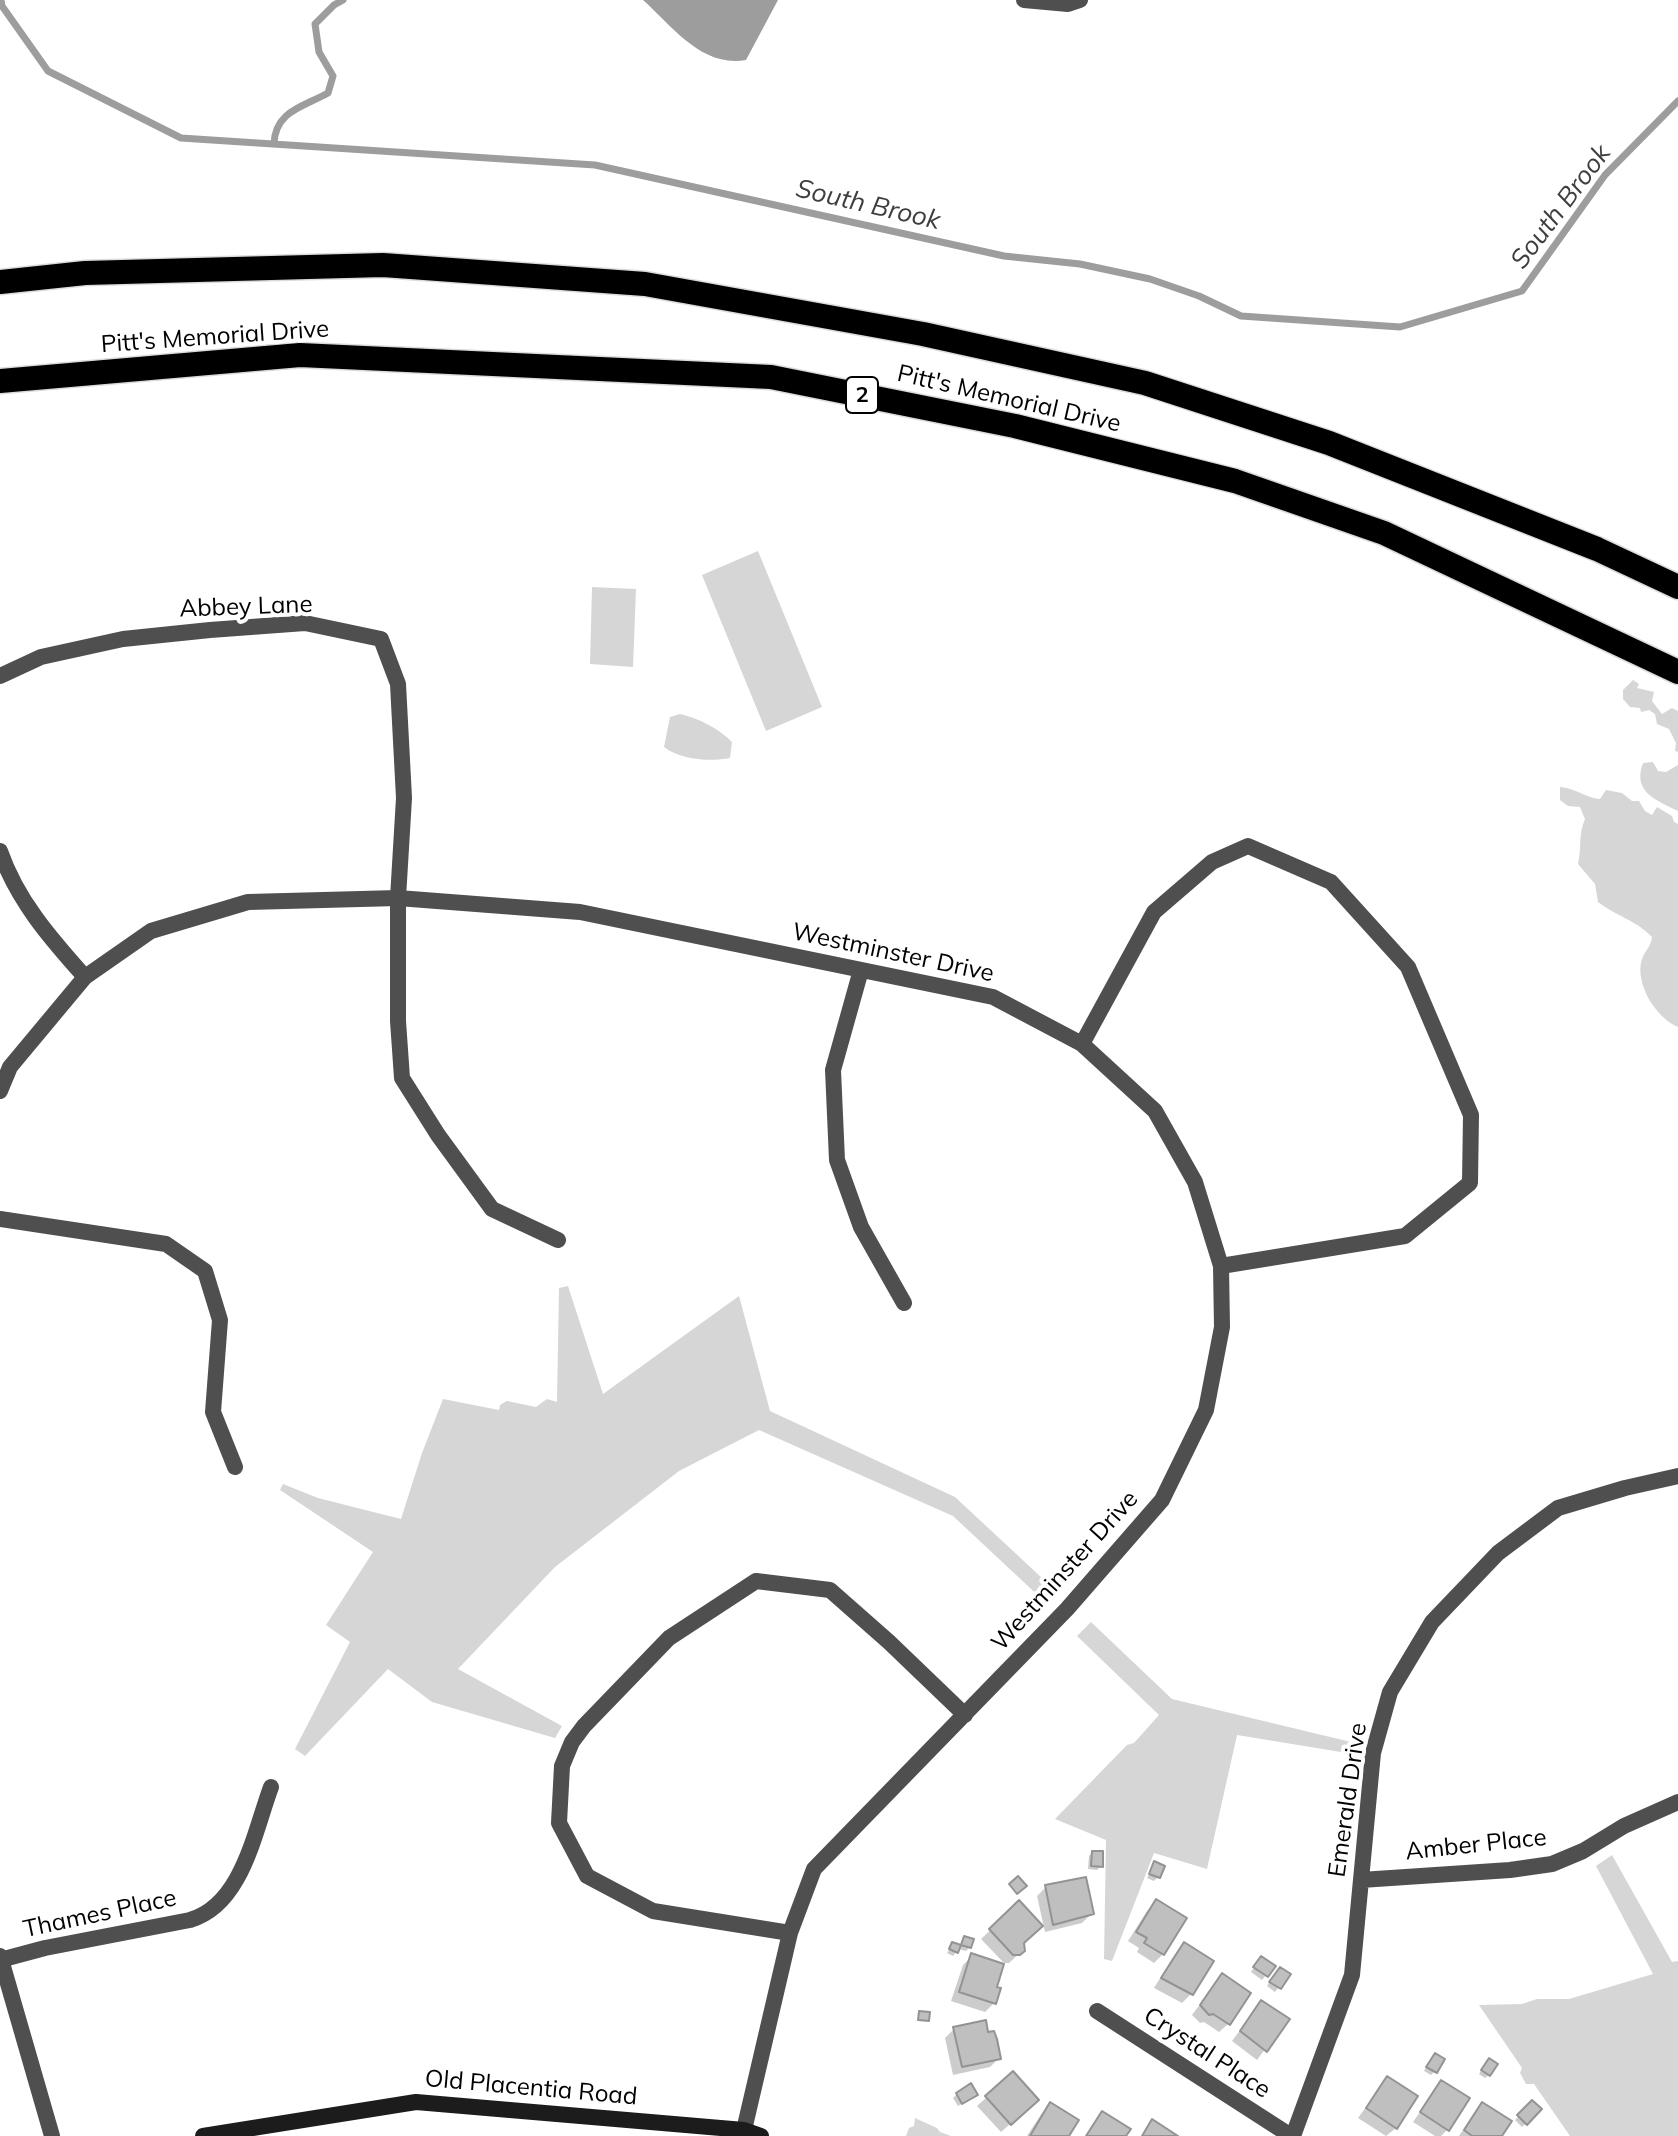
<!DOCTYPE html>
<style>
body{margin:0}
canvas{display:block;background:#fff}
</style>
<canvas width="1678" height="2136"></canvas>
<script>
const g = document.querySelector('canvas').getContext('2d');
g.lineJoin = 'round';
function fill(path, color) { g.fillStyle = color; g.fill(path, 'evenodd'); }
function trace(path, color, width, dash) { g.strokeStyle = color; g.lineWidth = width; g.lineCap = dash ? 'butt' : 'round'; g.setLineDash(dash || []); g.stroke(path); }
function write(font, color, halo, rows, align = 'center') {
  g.font = font + ' Mulish,sans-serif'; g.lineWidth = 8; g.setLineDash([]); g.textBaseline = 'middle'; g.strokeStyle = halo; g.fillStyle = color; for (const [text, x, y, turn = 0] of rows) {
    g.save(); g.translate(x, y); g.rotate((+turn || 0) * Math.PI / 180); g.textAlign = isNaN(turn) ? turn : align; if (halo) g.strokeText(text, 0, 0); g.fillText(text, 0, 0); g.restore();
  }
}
fill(new Path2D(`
 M 758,551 L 822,707 L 766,731 L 702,575 Z
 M 592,587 L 636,589 L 633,667 L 590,664 Z
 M 1633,680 L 1639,684 L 1637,688 L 1654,692 L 1652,701 L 1662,714 L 1672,708 L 1678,711 L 1678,752 L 1675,751 L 1676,743 L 1669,729 L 1657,724 L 1655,714 L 1649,710 L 1641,712 L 1640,708 L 1630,707 L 1623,699 L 1623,690 Z
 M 680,714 C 700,719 718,728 732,742 L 730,758 C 711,762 680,760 664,747 L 670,717 Z
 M 1653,762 L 1658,771 L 1666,772 L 1678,765 L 1678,811 C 1656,800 1632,792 1643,763 Z
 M 1560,787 C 1576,788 1585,798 1600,799 L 1606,790 L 1622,793 L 1632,801 L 1639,801 L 1645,811 L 1652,815 L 1657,807 L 1672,816 L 1674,822 L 1678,824 L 1678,1027 C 1656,1018 1634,983 1642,959 C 1645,950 1651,947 1652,937 C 1636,920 1616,916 1598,902 L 1595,884 L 1578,864 C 1582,846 1578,835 1585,819 L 1580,807 L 1568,806 L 1560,800 Z
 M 568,1286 L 603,1394 L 739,1296 L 770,1411 L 955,1497 L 1056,1591 L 1045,1602 L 953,1516 L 759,1430 L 679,1471 L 555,1567 L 458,1669 L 562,1726 L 555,1738 L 432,1702 L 388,1669 L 305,1756 L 295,1749 L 350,1642 L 326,1625 L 373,1552 L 280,1490 L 283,1484 L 318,1498 L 401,1519 L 422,1453 L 443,1399 L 499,1410 L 500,1405 L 507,1401 L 536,1407 L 547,1399 L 557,1402 L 559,1288 Z
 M 1091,1622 L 1172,1699 L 1351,1742 L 1347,1753 L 1237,1735 L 1207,1869 L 1154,1853 L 1112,1961 L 1104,1959 L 1106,1840 L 1055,1819 L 1127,1745 L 1134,1743 L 1159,1715 L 1077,1636 Z
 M 1612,1855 L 1672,1962 L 1678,1961 L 1678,2136 L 1570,2136 L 1534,2084 L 1526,2084 L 1520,2073 L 1522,2068 L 1479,2005 L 1522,2004 L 1537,1999 L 1569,1999 L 1653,1974 L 1596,1866 Z
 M 915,2118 L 937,2128 L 940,2132 L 951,2136 L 906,2136 L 909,2128 L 914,2126 Z`), '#d6d6d6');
fill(new Path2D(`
 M 643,0 L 778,0 L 746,60 C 702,68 672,26 643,0 Z`), '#9d9d9d');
fill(new Path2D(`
 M 1092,1853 L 1101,1866 L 1097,1870 L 1088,1869 L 1089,1856 Z
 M 1155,1864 L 1158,1877 L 1154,1881 L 1147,1878 Z
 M 1046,1887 L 1091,1914 L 1082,1923 L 1045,1932 L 1037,1896 Z
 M 1156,1902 L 1163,1954 L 1154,1963 L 1137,1952 L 1139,1948 L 1128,1941 L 1147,1911 Z
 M 1019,1903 L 1023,1950 L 1009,1963 L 1004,1963 L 981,1939 Z
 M 964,1939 L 970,1947 L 966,1951 L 958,1949 L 953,1956 L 947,1953 L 953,1944 L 959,1947 Z
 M 1184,1945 L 1211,1962 L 1191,1994 L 1182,2003 L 1154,1988 L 1175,1954 Z
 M 972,1956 L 994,1988 L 994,2003 L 985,2012 L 951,2001 L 963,1965 Z
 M 1257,1962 L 1273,1966 L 1262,1980 L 1251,1972 Z
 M 1276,1973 L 1288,1975 L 1275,1992 L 1267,1986 Z
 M 1222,1975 L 1228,2024 L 1219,2032 L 1204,2022 L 1200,2023 L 1192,2015 Z
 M 1261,2002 L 1287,2019 L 1257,2060 L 1232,2041 Z
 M 954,2029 L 987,2035 L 999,2058 L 990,2067 L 953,2075 L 945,2038 Z
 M 1431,2059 L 1435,2071 L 1431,2075 L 1424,2071 Z
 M 1485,2064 L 1489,2075 L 1485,2078 L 1479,2074 Z
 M 1013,2074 L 1027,2109 L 1001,2132 L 977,2106 Z
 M 1387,2078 L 1396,2128 L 1386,2136 L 1358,2118 Z
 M 1441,2082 L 1447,2130 L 1441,2136 L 1435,2136 L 1413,2122 Z
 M 957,2094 L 971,2098 L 958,2106 L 953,2098 Z
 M 1532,2103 L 1539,2110 L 1522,2127 L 1515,2120 Z
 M 1051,2104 L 1066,2136 L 1027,2136 L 1042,2113 Z
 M 1483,2104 L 1499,2136 L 1459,2136 L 1474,2113 Z`), '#0003');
trace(new Path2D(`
 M 1,0 L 2,6 L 48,71 L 181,138 L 595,165 L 1004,256 L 1080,264 L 1150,279 L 1199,296 L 1241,316 L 1400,327 L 1522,291 L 1605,175 L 1678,101
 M 274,144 C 275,111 303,107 328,93 L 333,76 L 319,52 L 315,24 L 334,5 L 343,0`), '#9d9d9d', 7);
const building = new Path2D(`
 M 1092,1851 L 1103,1851 L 1103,1867 L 1091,1866 Z
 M 1154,1861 L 1165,1866 L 1160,1878 L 1149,1874 Z
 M 1018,1876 L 1027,1886 L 1017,1894 L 1009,1884 Z
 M 1086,1877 L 1094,1914 L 1053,1925 L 1045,1885 Z
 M 1156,1899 L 1187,1918 L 1164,1955 L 1144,1943 L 1147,1938 L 1136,1932 Z
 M 1019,1900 L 1043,1926 L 1024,1943 L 1025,1951 L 1020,1955 L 1013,1955 L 989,1929 Z
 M 964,1936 L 974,1939 L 971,1948 L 961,1945 Z
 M 952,1942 L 961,1945 L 958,1953 L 949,1949 Z
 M 1184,1942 L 1214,1961 L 1193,1995 L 1161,1978 Z
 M 971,1953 L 1004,1964 L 997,1987 L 1001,1988 L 996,2004 L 959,1992 Z
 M 1261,1956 L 1276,1966 L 1268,1977 L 1253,1967 Z
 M 1280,1967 L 1291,1974 L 1281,1989 L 1269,1982 Z
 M 1222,1973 L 1251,1993 L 1230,2025 L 1213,2014 L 1209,2015 L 1200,2005 Z
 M 1261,2000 L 1290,2019 L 1267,2052 L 1240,2031 Z
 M 919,2011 L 930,2012 L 929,2021 L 918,2020 Z
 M 986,2020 L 988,2032 L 994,2031 L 997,2039 L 1001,2059 L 962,2067 L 953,2027 Z
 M 1435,2053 L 1445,2059 L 1437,2073 L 1426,2067 Z
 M 1489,2058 L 1498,2064 L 1490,2076 L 1481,2070 Z
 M 1013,2071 L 1039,2100 L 1011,2125 L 985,2096 Z
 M 1387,2076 L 1418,2096 L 1397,2129 L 1366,2108 Z
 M 1441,2080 L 1470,2098 L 1449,2131 L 1420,2112 Z
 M 971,2083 L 978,2095 L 962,2104 L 956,2093 Z
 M 1532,2100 L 1542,2109 L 1527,2125 L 1517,2115 Z
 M 1050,2102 L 1079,2120 L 1069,2136 L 1030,2136 Z
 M 1482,2102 L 1512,2121 L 1502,2136 L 1472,2136 L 1464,2130 Z
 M 1102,2111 L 1131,2129 L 1126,2136 L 1086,2136 Z
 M 1152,2119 L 1178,2136 L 1142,2136 Z`);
fill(building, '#bfbfbf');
trace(building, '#939393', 2);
const motorway = new Path2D(`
 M 0,282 L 85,273 L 383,265 L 645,284 L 923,334 L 1145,383 L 1329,443 L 1597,549 L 1678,587
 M 0,381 L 300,355 L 771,377 L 1015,426 L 1235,481 L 1384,533 L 1678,672`);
trace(motorway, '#dbdbdb', 27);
trace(new Path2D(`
 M 1024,0 L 1068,4 L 1080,0
 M 0,676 L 41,657 L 123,639 L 210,630 L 305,623 L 381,639 L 398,684 L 404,798 L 398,898 L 398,1021 L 402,1078 L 438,1135 L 492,1209 L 558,1240
 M 0,851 C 17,900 50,938 85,977
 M 861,970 L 833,1070 L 837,1160 L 861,1227 L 904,1303
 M 1082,1044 L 1154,912 L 1212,862 L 1248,846 L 1331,882 L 1408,967 L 1471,1115 L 1470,1183 L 1405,1236 L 1221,1266
 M 0,1091 L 10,1067 L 85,977 L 151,931 L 248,902 L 398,898 L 580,912 L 993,997 L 1082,1044 L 1155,1111 L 1195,1182 L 1221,1266 L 1222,1327 L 1206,1410 L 1162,1500 L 1067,1609 L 814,1869 L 790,1933 L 744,2130
 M 0,1219 L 166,1244 L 205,1271 L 220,1320 L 213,1412 L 235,1467
 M 1361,1880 L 1510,1870 L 1552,1864 L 1583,1851 L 1624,1826 L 1678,1802
 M 790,1933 L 653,1911 L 587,1876 L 559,1823 L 562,1766 L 572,1742 L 584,1726 L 669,1638 L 756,1581 L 830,1590 L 889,1642 L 965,1715
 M 0,1956 L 52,2136
 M 0,1960 L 45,1948 L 190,1920 C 242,1905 254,1833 271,1787
 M 1097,2011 L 1291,2136
 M 1293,2136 L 1352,1975 L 1373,1753 L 1390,1692 L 1432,1622 L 1498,1553 L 1558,1508 L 1625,1488 L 1678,1476`), '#4f4f4f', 16);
trace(new Path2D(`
 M 203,2136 L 416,2102 L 744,2130 L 761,2136`), '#1c1c1c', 16);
trace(motorway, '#000', 24);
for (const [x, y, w] of [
 [862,395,32]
]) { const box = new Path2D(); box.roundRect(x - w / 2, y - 18, w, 36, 6); g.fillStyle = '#fff'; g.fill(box); trace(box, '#000', 2); }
write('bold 22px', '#000', null, [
 ["2",862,395]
]);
write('24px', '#000', '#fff', [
 ["Pitt's Memorial Drive",215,337,-4],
 ["Pitt's Memorial Drive",1009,399,13],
 ["Abbey Lane",246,607,-2],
 ["Westminster Drive",893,953,12],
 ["Westminster Drive",1065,1571,-48],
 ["Emerald Drive",1348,1800,-82],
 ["Amber Place",1476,1845,-6],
 ["Thames Place",100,1914,-12],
 ["Crystal Place",1207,2053,33],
 ["Old Placentia Road",531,2088,5]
]);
write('italic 26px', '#3e3e3e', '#fff', [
 ["South Brook",868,205,13],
 ["South Brook",1561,207,-53]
]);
</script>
